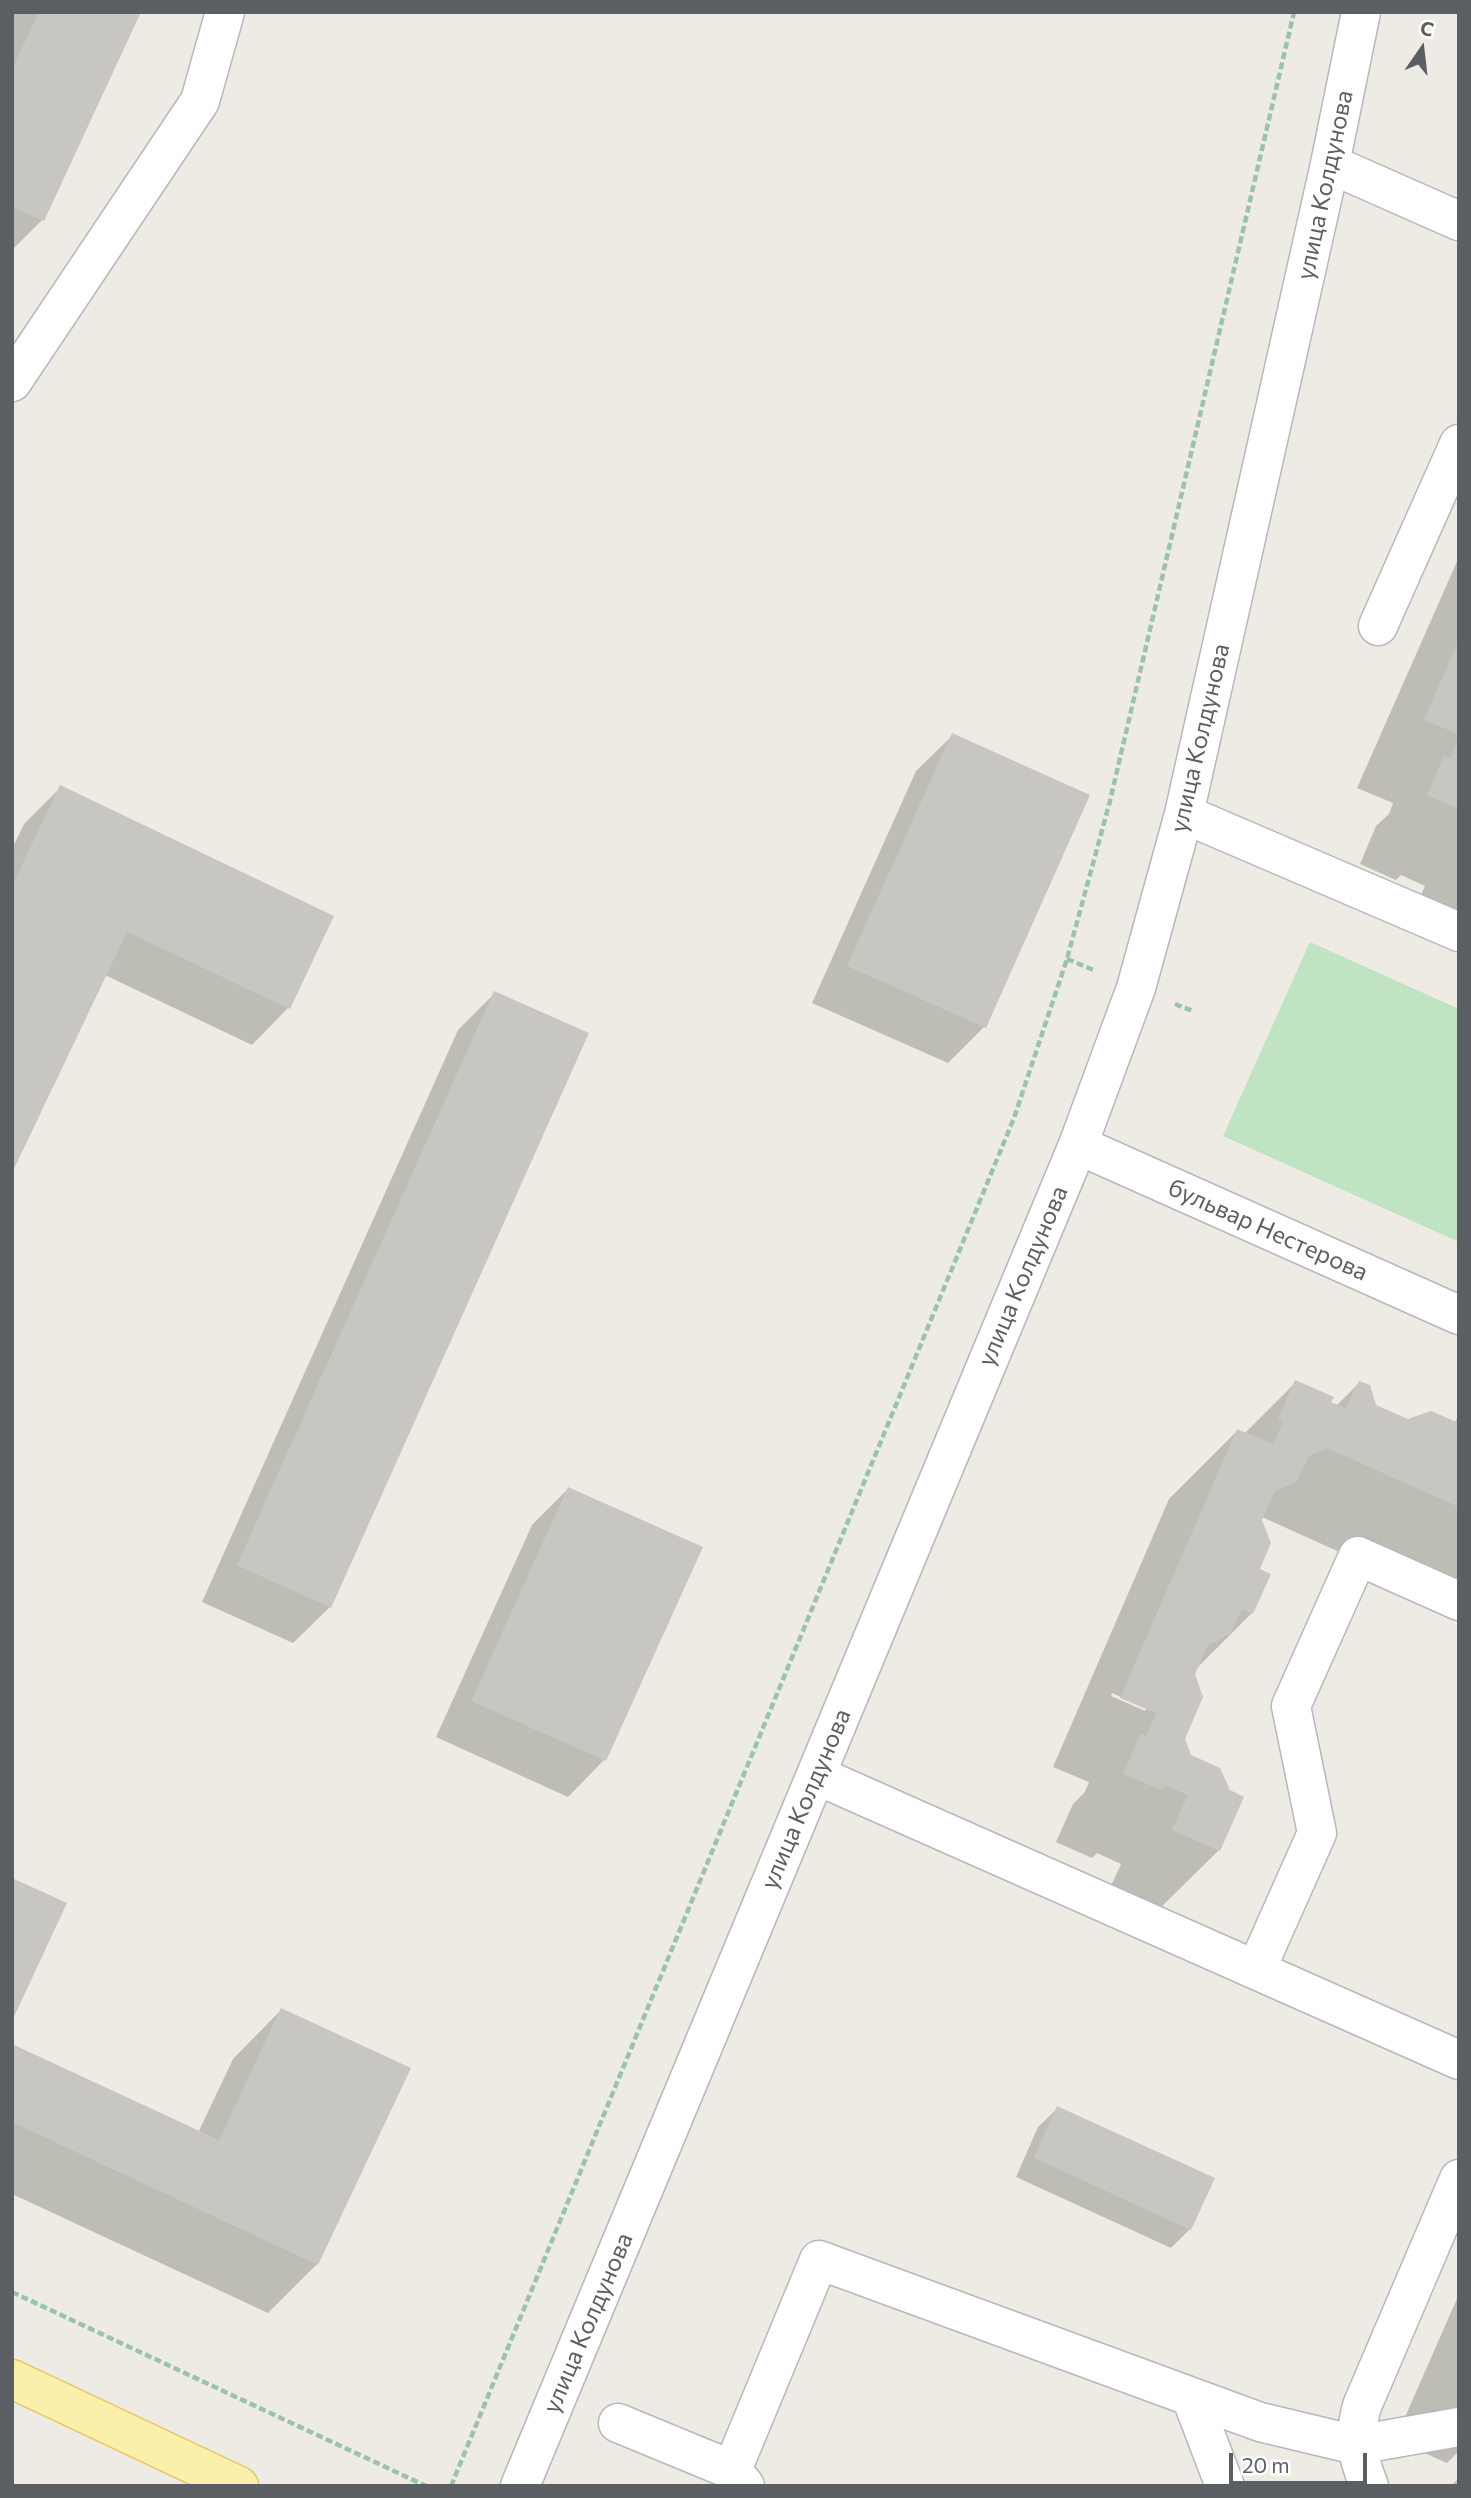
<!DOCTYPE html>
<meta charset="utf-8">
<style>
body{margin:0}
#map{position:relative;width:1471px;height:2498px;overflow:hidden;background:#edebe3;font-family:Commissioner,sans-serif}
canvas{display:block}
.frame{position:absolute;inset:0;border:14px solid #5b5e62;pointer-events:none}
.north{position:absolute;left:1387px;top:14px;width:70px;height:70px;-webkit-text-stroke:5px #fff;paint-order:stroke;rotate:14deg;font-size:19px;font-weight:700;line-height:28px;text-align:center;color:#5b5e62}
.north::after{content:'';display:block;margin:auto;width:24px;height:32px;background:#5b5e62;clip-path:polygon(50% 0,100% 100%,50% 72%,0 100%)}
.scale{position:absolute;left:1229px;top:2453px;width:138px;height:32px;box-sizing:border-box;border:4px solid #5b5e62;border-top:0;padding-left:9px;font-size:21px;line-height:24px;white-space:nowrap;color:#5b5e62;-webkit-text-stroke:5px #fff;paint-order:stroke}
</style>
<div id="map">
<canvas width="1471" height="2498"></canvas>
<div class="frame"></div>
<div class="north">С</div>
<div class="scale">20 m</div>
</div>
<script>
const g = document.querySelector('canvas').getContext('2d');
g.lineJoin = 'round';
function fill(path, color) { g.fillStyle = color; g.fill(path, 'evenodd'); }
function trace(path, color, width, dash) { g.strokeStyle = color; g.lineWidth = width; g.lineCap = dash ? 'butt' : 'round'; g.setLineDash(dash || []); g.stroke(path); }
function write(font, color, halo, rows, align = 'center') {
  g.font = font + ' Commissioner,sans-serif'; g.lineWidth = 7; g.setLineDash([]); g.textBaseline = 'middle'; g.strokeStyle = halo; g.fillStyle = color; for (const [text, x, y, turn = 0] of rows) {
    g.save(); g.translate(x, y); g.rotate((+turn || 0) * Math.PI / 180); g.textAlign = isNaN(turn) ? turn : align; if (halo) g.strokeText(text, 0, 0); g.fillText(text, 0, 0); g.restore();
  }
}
fill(new Path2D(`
 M 1310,942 L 1459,1009 L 1459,1242 L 1223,1136 Z`), '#c0e3c1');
fill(new Path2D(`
 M 12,12 L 139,12 L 42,220 L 12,250 Z
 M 1459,557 L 1459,943 L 1409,921 L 1425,886 L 1401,875 L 1396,880 L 1360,864 L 1376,826 L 1389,814 L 1393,803 L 1357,788 Z
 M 953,735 L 984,1027 L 948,1063 L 812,1003 L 916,771 Z
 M 61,787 L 288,1008 L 252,1045 L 105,975 L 12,1169 L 12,849 L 24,824 Z
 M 495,993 L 330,1607 L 293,1643 L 202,1602 L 458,1030 Z
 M 1296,1382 L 1336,1406 L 1359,1383 L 1374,1406 L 1408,1421 L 1453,1423 L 1459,1417 L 1459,1606 L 1262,1517 L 1252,1613 L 1196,1669 L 1183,1739 L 1190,1756 L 1228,1791 L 1219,1850 L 1150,1918 L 1105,1899 L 1121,1864 L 1097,1853 L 1092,1858 L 1056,1842 L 1073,1804 L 1085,1792 L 1089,1782 L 1053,1767 L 1169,1499 L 1237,1431 L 1244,1434 ZM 1112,1693 L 1147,1708 L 1145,1711 L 1111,1696 Z
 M 568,1489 L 700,1548 L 604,1760 L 568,1797 L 436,1737 L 532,1525 Z
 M 281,2010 L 317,2264 L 268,2313 L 12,2194 L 12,2046 L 198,2133 L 233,2059 Z
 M 1058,2108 L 1190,2229 L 1171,2248 L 1016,2177 L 1038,2127 Z
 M 1459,2294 L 1459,2451 L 1447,2463 L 1395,2440 Z
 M 1459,2478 L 1459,2486 L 1451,2486 Z`), '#0003');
fill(new Path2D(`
 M 39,12 L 141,12 L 44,221 L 12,207 L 12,69 Z
 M 1459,640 L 1459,734 L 1424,720 Z
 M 952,733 L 1090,795 L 986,1028 L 847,966 Z
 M 1459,738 L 1459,809 L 1427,795 L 1444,756 L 1450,758 Z
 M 60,785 L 334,916 L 290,1009 L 127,932 L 12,1173 L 12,886 Z
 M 494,991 L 589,1033 L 331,1608 L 237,1565 Z
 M 1295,1380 L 1334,1397 L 1331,1402 L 1346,1408 L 1359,1381 L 1370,1385 L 1376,1405 L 1408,1419 L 1431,1411 L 1459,1423 L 1459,1507 L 1327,1448 L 1309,1456 L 1297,1481 L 1275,1491 L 1262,1520 L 1271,1543 L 1260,1569 L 1271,1574 L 1253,1614 L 1242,1609 L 1230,1634 L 1208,1645 L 1195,1674 L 1203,1697 L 1185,1739 L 1191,1755 L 1220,1768 L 1230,1790 L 1244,1797 L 1220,1851 L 1172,1830 L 1188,1795 L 1165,1785 L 1162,1790 L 1123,1774 L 1141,1733 L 1146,1736 L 1156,1713 L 1120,1698 L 1237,1429 L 1273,1444 L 1283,1422 L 1278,1419 Z
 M 568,1487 L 703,1547 L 606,1761 L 471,1701 Z
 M 12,1878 L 67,1903 L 12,2021 Z
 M 281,2008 L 411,2068 L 318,2265 L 12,2122 L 12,2044 L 219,2140 Z
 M 1057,2106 L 1215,2178 L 1191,2230 L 1034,2158 Z`), '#c8c6c0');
const minor = new Path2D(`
 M 1330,164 L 1459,221
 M 12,382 L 200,101 L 225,12
 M 1378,626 L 1459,444
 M 1184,814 L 1459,932
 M 1078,1145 L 1459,1315
 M 816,1775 L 1459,2060
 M 1256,1970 L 1317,1833 L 1291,1706 L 1358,1556 L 1459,1601
 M 1191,2397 L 1225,2486
 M 618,2423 L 732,2470
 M 520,2486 L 1078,1145 L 1136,988 L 1184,814 L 1330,164 L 1361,12
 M 745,2486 L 732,2470 L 819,2260 L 1260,2422 L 1356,2445 L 1459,2427
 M 1369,2486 C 1357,2455 1353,2438 1362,2406 L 1459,2179`);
const major = new Path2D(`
 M 12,2379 L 239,2486`);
trace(minor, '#b5b8bc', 41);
trace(major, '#e8c660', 41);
trace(new Path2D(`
 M 1067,959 L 1096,971
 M 1175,1004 L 1193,1011
 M 12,2292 L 426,2486
 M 451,2486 L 1014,1118 L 1067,959 L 1110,801 L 1294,12`), '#9ac3a7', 4.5, [7, 3.5]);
trace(minor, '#fff', 38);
trace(major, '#faefab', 38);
write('24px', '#5b5e62', '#fff', [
 ["улица Колдунова",1325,185,-78],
 ["улица Колдунова",1200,738,-77],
 ["бульвар Нестерова",1268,1230,24],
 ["улица Колдунова",1023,1276,-67],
 ["улица Колдунова",806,1799,-67],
 ["улица Колдунова",588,2323,-67]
]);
</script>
